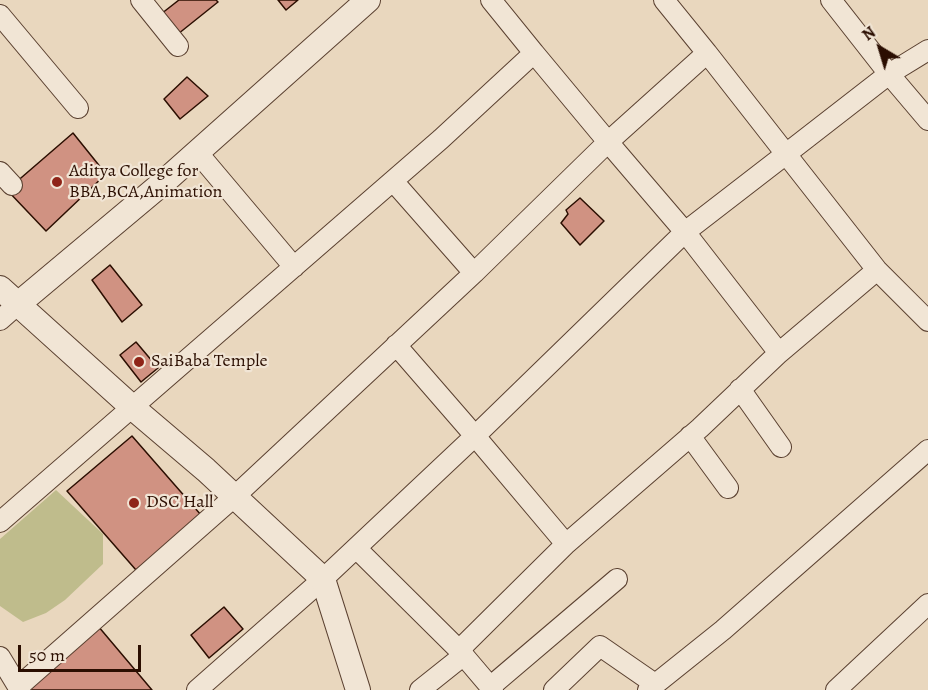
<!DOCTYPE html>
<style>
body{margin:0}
#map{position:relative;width:928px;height:690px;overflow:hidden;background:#e9d7be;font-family:Alegreya,serif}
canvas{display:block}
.north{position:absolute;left:850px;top:18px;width:60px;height:60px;-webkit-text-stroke:4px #f1e5d5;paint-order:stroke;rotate:322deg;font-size:16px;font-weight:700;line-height:24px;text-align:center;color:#2b0e01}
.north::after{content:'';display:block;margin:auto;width:21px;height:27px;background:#2b0e01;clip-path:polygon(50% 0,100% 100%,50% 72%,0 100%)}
.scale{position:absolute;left:18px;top:645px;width:123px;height:27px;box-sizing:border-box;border:3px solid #2b0e01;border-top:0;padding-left:8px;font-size:18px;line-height:21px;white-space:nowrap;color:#2b0e01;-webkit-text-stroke:4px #f1e5d5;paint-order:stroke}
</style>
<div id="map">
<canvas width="928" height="690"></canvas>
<div class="north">N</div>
<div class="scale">50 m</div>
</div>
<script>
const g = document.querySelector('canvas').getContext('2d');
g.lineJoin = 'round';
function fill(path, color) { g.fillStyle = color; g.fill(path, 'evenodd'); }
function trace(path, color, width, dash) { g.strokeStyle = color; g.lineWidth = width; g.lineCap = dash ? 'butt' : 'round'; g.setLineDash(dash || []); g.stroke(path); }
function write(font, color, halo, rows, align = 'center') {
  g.font = font + ' Alegreya,serif'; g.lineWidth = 4.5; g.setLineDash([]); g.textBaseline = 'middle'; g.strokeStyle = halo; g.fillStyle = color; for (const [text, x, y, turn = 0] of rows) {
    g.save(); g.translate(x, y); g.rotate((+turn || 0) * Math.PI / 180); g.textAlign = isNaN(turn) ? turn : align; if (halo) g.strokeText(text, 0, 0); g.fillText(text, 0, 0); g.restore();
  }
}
fill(new Path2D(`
 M 56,490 L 103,534 L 103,564 L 65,600 L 46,613 L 23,622 L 0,606 L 0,539 Z`), '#bfbc8c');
const building = new Path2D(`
 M 179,0 L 216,0 L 218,2 L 178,34 L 161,14 Z
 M 278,0 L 298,0 L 286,10 Z
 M 187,77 L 208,96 L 180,119 L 164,99 Z
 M 73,133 L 106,174 L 46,231 L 7,190 Z
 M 580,198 L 604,221 L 580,245 L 561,223 L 568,214 L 566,210 Z
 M 110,265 L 142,305 L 122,322 L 92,280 Z
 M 136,342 L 158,368 L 141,382 L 120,355 Z
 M 132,436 L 201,515 L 136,570 L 67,491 Z
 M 224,607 L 243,629 L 209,658 L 191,635 Z
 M 98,626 L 152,690 L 28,690 Z`);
fill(building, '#d09282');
trace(building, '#2b0e01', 1.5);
const minor = new Path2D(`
 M 141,0 L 178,46
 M 831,0 L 889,74 L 786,154 L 877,270 L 928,321
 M 0,15 L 78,108
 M 928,50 L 889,74 L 928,120
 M 707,53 L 786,154 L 685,232 L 779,353
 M 197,152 L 294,267
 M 0,172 L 12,185
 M 393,181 L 474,273
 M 0,320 L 17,305
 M 396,345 L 475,436 L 566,544 L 459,650
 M 740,389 L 781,447
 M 690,436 L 728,488
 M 0,522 L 441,139 L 534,53 L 491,0
 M 566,544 L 700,428 L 779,353 L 877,270
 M 356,548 L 459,650 L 493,690
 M 0,657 L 20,690
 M 18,687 L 234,497 L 474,273 L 608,142 L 534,53
 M 490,687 L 617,579
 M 197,690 L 323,579 L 475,436 L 685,232 L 608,142 L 707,53 L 664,0
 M 420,690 L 464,655
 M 554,690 L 600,646 L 655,684
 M 648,690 L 723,630 L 928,450
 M 836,690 L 928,604`);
const tertiary = new Path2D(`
 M 0,288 L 133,408 L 206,470 L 323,579 L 358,690
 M 17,305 L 165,181 L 368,0`);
trace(minor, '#5a4030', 22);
trace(tertiary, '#5a4030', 26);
trace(minor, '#f1e5d5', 20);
trace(tertiary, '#f1e5d5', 24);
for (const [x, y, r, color] of [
 [57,182,6,"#8f2418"],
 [139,362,6,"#8f2418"],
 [134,503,6,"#8f2418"]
]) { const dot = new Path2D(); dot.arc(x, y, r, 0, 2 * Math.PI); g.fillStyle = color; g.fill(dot); trace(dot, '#f1e5d5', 2); }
write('18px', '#2b0e01', '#f1e5d5', [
 ["Aditya College for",69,172],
 ["BBA,BCA,Animation",69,193],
 ["SaiBaba Temple",151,362],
 ["DSC Hall",146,503]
], 'left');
</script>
